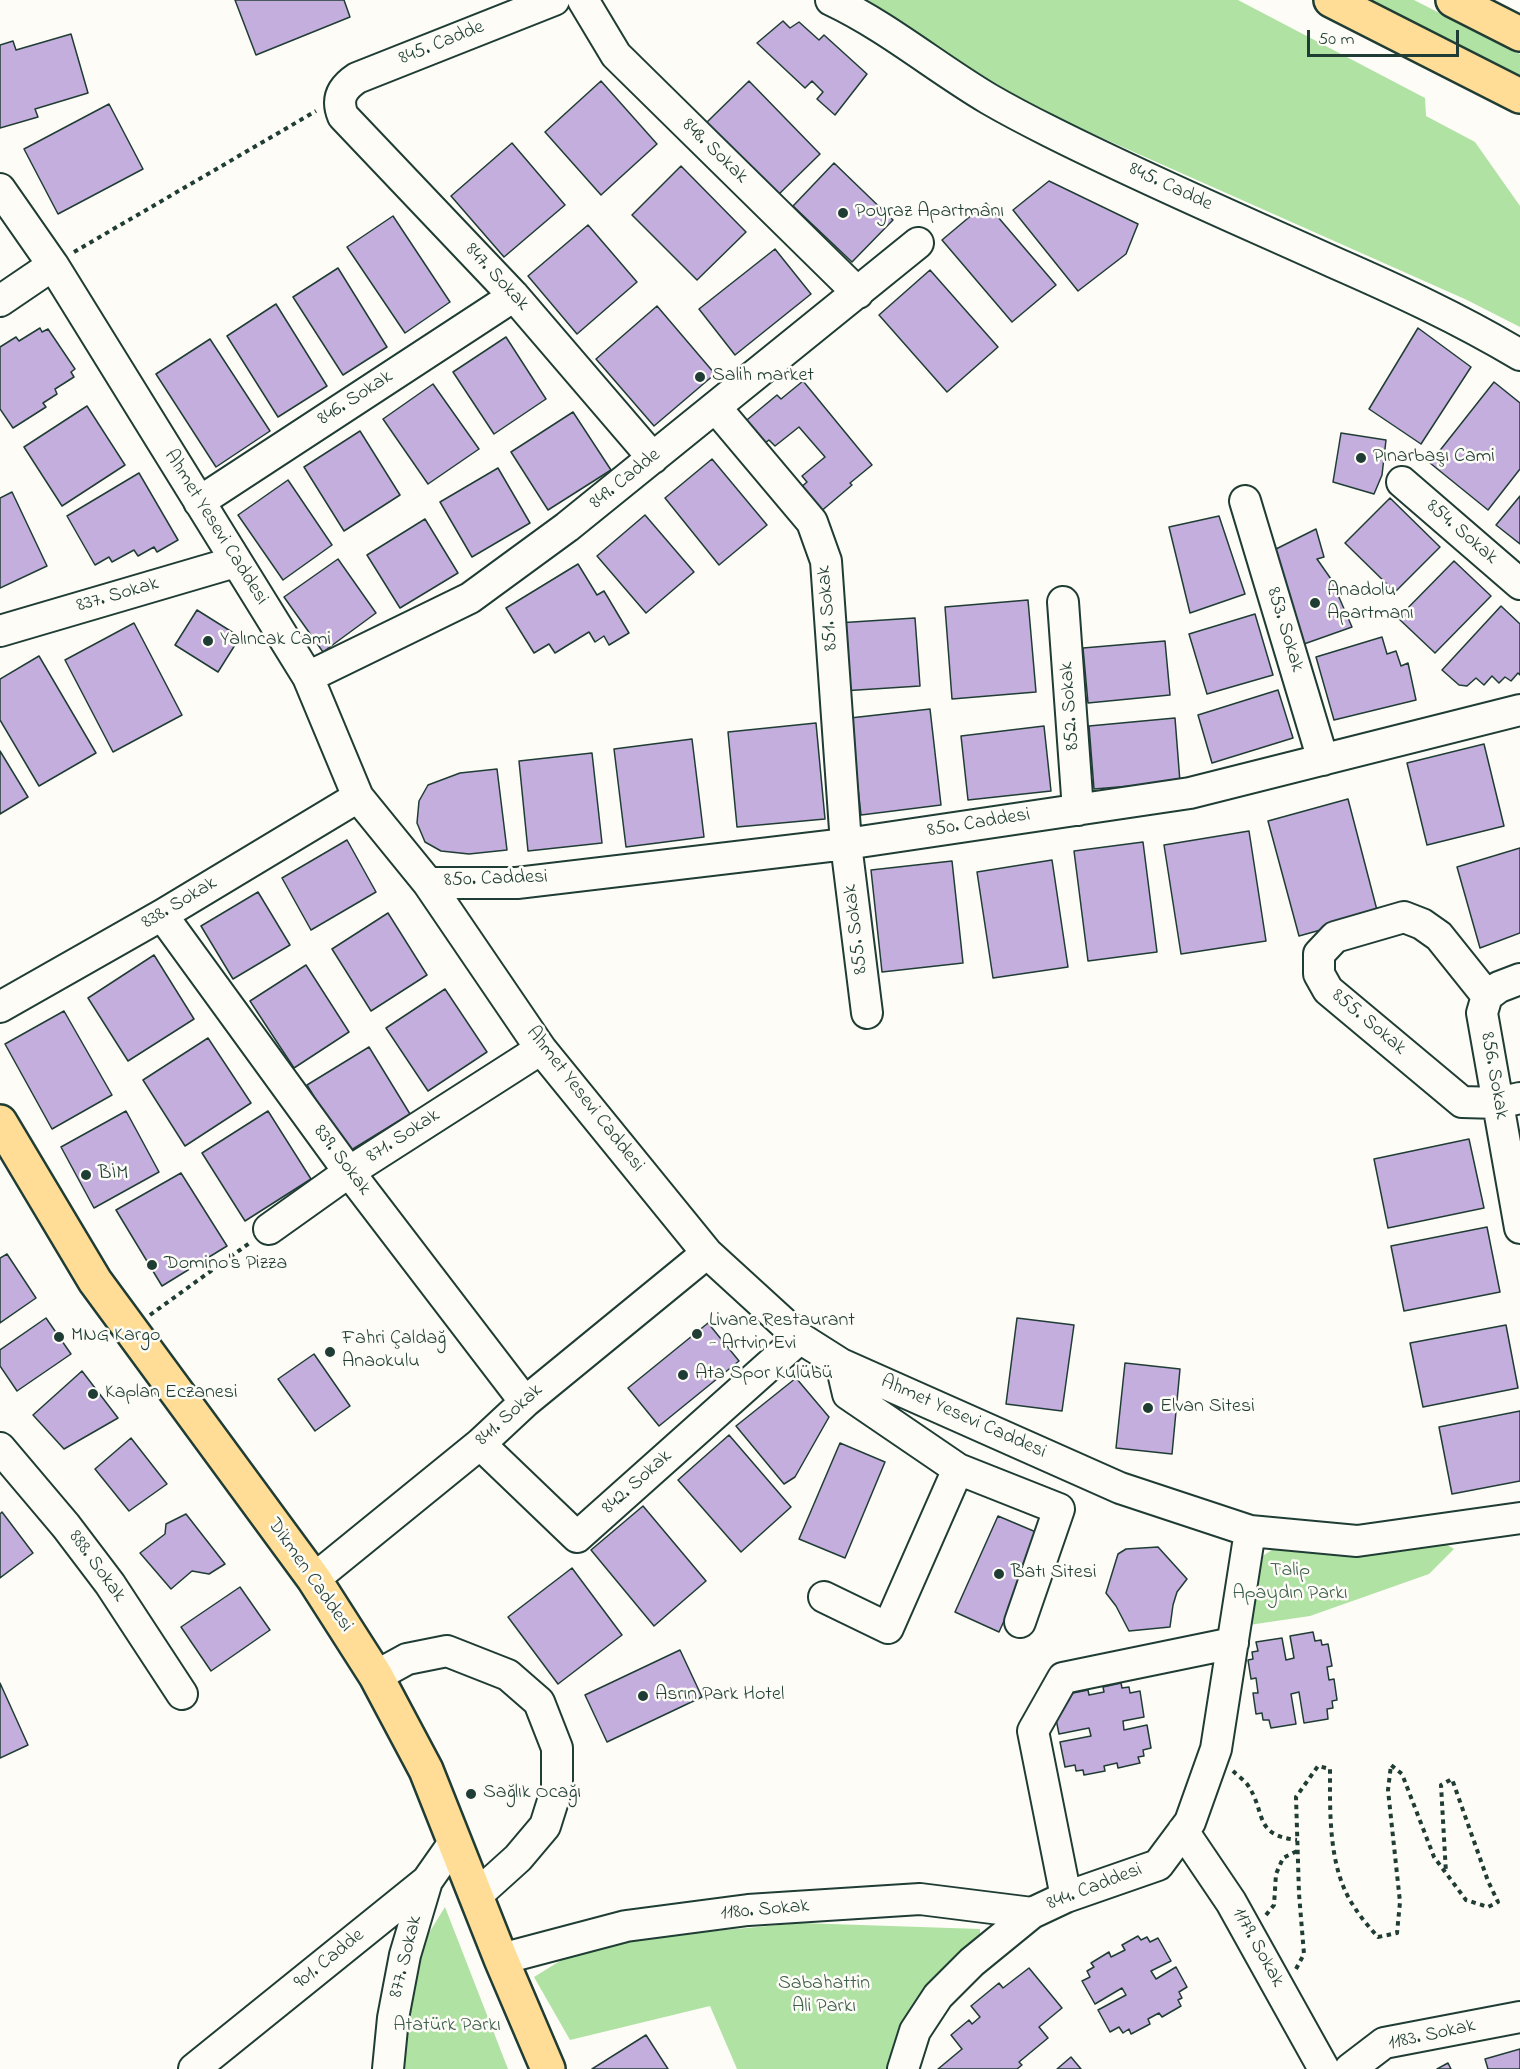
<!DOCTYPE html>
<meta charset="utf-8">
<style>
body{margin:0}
#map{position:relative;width:1520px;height:2069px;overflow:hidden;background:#fdfcf7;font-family:"Indie Flower",sans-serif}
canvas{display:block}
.scale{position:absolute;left:1307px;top:30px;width:152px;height:27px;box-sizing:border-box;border:3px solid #1f3d34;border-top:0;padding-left:8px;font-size:18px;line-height:21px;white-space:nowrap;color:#1f3d34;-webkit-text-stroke:4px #fdfcf7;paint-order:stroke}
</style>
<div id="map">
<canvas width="1520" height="2069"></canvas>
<div class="scale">50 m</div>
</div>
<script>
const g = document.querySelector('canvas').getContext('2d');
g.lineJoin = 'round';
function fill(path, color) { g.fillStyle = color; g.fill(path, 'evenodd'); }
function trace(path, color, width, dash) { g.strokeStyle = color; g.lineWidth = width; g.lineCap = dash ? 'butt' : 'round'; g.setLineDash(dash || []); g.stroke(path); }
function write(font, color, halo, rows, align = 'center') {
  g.font = font + ' "Indie Flower",sans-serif'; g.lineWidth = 5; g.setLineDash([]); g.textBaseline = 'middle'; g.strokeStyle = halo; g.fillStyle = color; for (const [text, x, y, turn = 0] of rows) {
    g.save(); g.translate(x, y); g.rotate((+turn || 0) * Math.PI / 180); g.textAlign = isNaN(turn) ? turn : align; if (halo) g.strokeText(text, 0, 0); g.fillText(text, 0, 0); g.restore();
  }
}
fill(new Path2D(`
 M 868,0 L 1238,0 L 1425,98 L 1426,116 L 1475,142 L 1520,206 L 1520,327 L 1467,300 L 1037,109 L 935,46 Z
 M 1369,0 L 1414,0 L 1520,54 L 1520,77 Z
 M 1439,1540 L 1454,1549 L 1429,1574 L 1310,1616 L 1249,1625 L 1255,1561 L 1278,1546 Z
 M 445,1907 L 508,2069 L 404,2069 L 405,2001 L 427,1936 Z
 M 801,1923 L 980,1929 L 980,1941 L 892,2069 L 737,2069 L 710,2006 L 570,2040 L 534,1977 L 573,1953 L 659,1936 Z`), '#b0e2a3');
const building = new Path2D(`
 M 235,0 L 344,0 L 350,17 L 256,55 Z
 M 783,21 L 790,28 L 799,22 L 819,40 L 824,35 L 867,74 L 835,115 L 817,99 L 823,92 L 812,81 L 805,88 L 757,43 Z
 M 71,34 L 88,93 L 35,109 L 38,117 L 0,128 L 0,45 L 13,41 L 16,50 Z
 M 601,81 L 657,144 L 601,195 L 545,132 Z
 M 749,81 L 820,154 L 777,196 L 706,123 Z
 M 109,104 L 143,169 L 58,214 L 24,149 Z
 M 512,143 L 565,205 L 504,257 L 451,196 Z
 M 834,163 L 893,220 L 852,262 L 793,206 Z
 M 681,166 L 746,232 L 697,280 L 632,215 Z
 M 1049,181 L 1138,224 L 1126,254 L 1078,291 L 1013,210 Z
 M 986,203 L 1056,285 L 1012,322 L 942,240 Z
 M 393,216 L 450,302 L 405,333 L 347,247 Z
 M 588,225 L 637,282 L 577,334 L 528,276 Z
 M 775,249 L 811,294 L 735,355 L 699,309 Z
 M 338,268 L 387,347 L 343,375 L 293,297 Z
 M 930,270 L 998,347 L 947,392 L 879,315 Z
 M 276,304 L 327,386 L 278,417 L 227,336 Z
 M 657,306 L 715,374 L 654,426 L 596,359 Z
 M 40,328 L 42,332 L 48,329 L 75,369 L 71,372 L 74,377 L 55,389 L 57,394 L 43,403 L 46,407 L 13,428 L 0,409 L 0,347 L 16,337 L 19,341 Z
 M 1418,328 L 1471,367 L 1421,444 L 1369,409 Z
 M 506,337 L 546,399 L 494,434 L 453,372 Z
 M 210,339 L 270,431 L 216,467 L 156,374 Z
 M 803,381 L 872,465 L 850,483 L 852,485 L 819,513 L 799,489 L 807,482 L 802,476 L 825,457 L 799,427 L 775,446 L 769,440 L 761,446 L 742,424 L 777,395 L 781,399 Z
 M 1494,382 L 1520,403 L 1520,469 L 1488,510 L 1430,463 Z
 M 433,384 L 479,449 L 428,484 L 383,419 Z
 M 87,406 L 125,465 L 62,506 L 24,447 Z
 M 573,412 L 611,470 L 548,510 L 511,452 Z
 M 360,431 L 400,495 L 344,531 L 304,467 Z
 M 1341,433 L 1386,440 L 1382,475 L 1374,494 L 1333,482 Z
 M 712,459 L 767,525 L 719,565 L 665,498 Z
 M 498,468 L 530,523 L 472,557 L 440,502 Z
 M 139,473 L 178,540 L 157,552 L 154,547 L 138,556 L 134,550 L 112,562 L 109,557 L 95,565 L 67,516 Z
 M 288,480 L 332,545 L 283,580 L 238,515 Z
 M 12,492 L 47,566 L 0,588 L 0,498 Z
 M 1520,496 L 1520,544 L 1496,525 Z
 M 1390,498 L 1440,547 L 1395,592 L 1345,543 Z
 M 645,515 L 694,572 L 646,613 L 597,556 Z
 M 1219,516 L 1245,594 L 1190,613 L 1169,527 Z
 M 425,519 L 458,573 L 400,608 L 367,555 Z
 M 1316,529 L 1324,557 L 1317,559 L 1331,579 L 1352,627 L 1304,644 L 1268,553 Z
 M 338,559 L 376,613 L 323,652 L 284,597 Z
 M 1454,561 L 1491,596 L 1435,653 L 1398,618 Z
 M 578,564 L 597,595 L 604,591 L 629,633 L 609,645 L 604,636 L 595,642 L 589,632 L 555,653 L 549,644 L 534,653 L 506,608 Z
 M 1028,600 L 1036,692 L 952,699 L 945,607 Z
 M 1501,606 L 1520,624 L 1520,675 L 1518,673 L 1511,681 L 1505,677 L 1499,683 L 1492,676 L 1484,685 L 1476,678 L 1467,686 L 1459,685 L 1442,670 Z
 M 197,610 L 240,637 L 218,672 L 175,645 Z
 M 1255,614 L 1273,675 L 1207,694 L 1189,634 Z
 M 915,618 L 920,686 L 842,691 L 837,623 Z
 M 134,623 L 182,715 L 113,752 L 65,660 Z
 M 1382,637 L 1387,654 L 1396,651 L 1401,666 L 1408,663 L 1416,700 L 1334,720 L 1316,657 Z
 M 1165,641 L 1170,695 L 1088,703 L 1083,648 Z
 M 39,656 L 96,753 L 39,786 L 0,720 L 0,679 Z
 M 1278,690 L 1293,738 L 1212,763 L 1198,715 Z
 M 930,709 L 941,805 L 861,815 L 850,718 Z
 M 1175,718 L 1180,782 L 1094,789 L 1089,726 Z
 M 816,723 L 825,819 L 737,827 L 728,732 Z
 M 1044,726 L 1051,791 L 968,800 L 961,736 Z
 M 692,739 L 704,837 L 626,847 L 614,749 Z
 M 1484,744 L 1504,826 L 1427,845 L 1407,763 Z
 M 0,751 L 28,797 L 0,814 Z
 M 592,753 L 602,843 L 528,851 L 519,761 Z
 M 497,769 L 507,850 L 469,854 L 441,851 L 425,842 L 417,823 L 419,801 L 428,785 L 460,773 Z
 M 1348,799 L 1378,914 L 1299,936 L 1268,821 Z
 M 1249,831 L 1266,941 L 1181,954 L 1164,845 Z
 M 347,840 L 376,892 L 311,930 L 282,878 Z
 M 1143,842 L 1157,952 L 1088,961 L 1074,851 Z
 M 1520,848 L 1520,933 L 1480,948 L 1457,867 Z
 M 1052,860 L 1068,967 L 993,978 L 977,872 Z
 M 952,861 L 963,963 L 882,972 L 871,870 Z
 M 258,892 L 290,945 L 233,979 L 201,926 Z
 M 388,913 L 427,975 L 371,1011 L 332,949 Z
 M 154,955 L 194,1019 L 128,1061 L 88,998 Z
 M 306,965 L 349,1032 L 294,1068 L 250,1001 Z
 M 445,989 L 487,1052 L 428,1091 L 386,1028 Z
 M 64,1011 L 112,1095 L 52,1129 L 5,1044 Z
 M 208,1038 L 251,1103 L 185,1146 L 143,1080 Z
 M 369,1047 L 410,1114 L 348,1152 L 307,1085 Z
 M 126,1111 L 159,1172 L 94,1208 L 61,1147 Z
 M 268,1111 L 311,1179 L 245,1221 L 202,1153 Z
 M 1469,1139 L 1484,1208 L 1388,1228 L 1374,1159 Z
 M 181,1173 L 227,1246 L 162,1286 L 116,1210 Z
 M 1487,1227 L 1500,1292 L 1404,1311 L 1391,1246 Z
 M 7,1254 L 36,1298 L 0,1323 L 0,1258 Z
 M 46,1318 L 71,1354 L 17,1391 L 0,1366 L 0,1350 Z
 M 1017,1318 L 1074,1325 L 1062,1411 L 1006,1404 Z
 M 708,1323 L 739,1361 L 659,1426 L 628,1388 Z
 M 1506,1325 L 1518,1388 L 1423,1407 L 1410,1343 Z
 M 314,1354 L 350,1406 L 315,1431 L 278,1379 Z
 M 1125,1363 L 1180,1369 L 1172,1454 L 1116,1448 Z
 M 82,1371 L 118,1418 L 64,1449 L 33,1415 Z
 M 796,1378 L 829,1417 L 795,1477 L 784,1484 L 736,1426 Z
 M 1520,1411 L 1520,1481 L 1452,1494 L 1439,1427 Z
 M 729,1435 L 791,1507 L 741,1552 L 678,1480 Z
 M 131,1438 L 167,1484 L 129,1511 L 95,1469 Z
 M 840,1443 L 885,1462 L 845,1558 L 799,1539 Z
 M 643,1506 L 706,1581 L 654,1626 L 591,1550 Z
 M 2,1512 L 33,1553 L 0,1578 L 0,1514 Z
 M 186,1514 L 225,1564 L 209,1574 L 192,1571 L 171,1589 L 140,1553 L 165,1534 L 166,1524 Z
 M 998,1516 L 1043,1535 L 999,1632 L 955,1612 Z
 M 1158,1547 L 1187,1579 L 1177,1592 L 1173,1605 L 1170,1627 L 1129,1631 L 1116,1606 L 1106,1593 L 1118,1554 L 1126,1549 Z
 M 572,1568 L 622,1635 L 558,1684 L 508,1617 Z
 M 240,1587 L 270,1630 L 211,1671 L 181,1627 Z
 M 1313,1632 L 1315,1641 L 1321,1640 L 1322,1645 L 1328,1644 L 1332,1666 L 1327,1667 L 1329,1680 L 1334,1679 L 1337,1700 L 1332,1701 L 1333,1708 L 1327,1709 L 1328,1719 L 1304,1723 L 1299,1692 L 1291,1694 L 1296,1724 L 1271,1728 L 1269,1720 L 1263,1720 L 1262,1713 L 1256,1714 L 1253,1693 L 1258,1693 L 1256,1678 L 1251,1679 L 1248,1660 L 1253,1659 L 1252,1652 L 1258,1651 L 1256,1642 L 1282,1638 L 1286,1660 L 1294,1658 L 1290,1636 Z
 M 680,1650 L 702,1697 L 607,1742 L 585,1695 Z
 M 0,1683 L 28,1745 L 0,1758 Z
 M 1121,1683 L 1122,1688 L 1129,1687 L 1130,1693 L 1140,1691 L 1144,1717 L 1123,1721 L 1124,1730 L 1147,1725 L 1151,1748 L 1143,1750 L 1144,1756 L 1138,1757 L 1140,1763 L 1118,1768 L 1117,1763 L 1104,1766 L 1105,1771 L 1084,1775 L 1083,1770 L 1076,1771 L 1075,1765 L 1065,1767 L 1060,1742 L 1091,1736 L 1089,1728 L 1059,1734 L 1054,1709 L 1061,1701 L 1069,1700 L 1068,1694 L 1088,1690 L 1089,1695 L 1104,1692 L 1103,1687 Z
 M 1138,1936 L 1141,1940 L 1147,1937 L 1150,1942 L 1158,1938 L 1171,1961 L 1151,1971 L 1156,1979 L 1176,1967 L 1187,1987 L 1179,1992 L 1182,1998 L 1178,2000 L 1181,2006 L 1162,2017 L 1159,2013 L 1148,2019 L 1150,2024 L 1131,2034 L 1129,2029 L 1123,2033 L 1119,2027 L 1110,2032 L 1098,2010 L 1126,1995 L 1122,1988 L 1095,2004 L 1082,1981 L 1090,1977 L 1087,1971 L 1094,1967 L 1091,1963 L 1109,1952 L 1111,1957 L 1125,1950 L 1122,1945 Z
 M 1029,1968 L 1062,2008 L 1039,2027 L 1048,2038 L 1019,2062 L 1022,2065 L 1017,2069 L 938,2069 L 962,2049 L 951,2035 L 969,2020 L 972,2024 L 980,2017 L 971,2006 L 999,1983 L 1003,1988 Z
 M 646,2035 L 668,2069 L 592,2069 Z
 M 1520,2049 L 1520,2069 L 1488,2069 L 1485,2059 Z
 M 1071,2057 L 1081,2069 L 1057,2069 Z
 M 1448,2063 L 1451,2069 L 1437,2069 Z`);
fill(building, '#c4aedd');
trace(building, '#1f3d34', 1.5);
const minor = new Path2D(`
 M 554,0 L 357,78 C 342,88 336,99 343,116 L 514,296 L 653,458
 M 583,0 L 616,55 L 858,293
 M 831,0 C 888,27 935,67 989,99 C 1008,110 1029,121 1049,131 C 1142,178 1238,219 1333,262 C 1397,290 1460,319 1520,355
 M 0,189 L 53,265 L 308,677 L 358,797 L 428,883 L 541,1049 L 707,1253 L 800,1338 L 841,1364 L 1120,1488 L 1250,1531 L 1357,1541 L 1520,1518
 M 0,301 L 53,265
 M 716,408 L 812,522 L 826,561 L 846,844 L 867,1013
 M 1402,482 L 1520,584
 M 1245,501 L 1323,760
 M 199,502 L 514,296
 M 1063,602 L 1078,810
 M 0,631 L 235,562
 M 308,677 L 470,598 L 567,527 L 918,243
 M 428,883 L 517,883 L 846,844 L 1190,793 L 1520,710
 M 162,915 L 349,1172 L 525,1402
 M 1487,996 L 1439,936 L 1422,924 L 1404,917 L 1335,937 L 1319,954 L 1319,974 L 1328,990 L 1462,1102 L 1498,1103 L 1520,1098
 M 1487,996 L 1482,1013 L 1520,1228
 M 1487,996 L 1499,987 L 1520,979
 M 0,1007 L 162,915 L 358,797
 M 269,1229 L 349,1172 L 541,1049
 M 841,1364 L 848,1394 L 958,1469 L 1059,1509 L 1020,1622
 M 480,1444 L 577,1537 L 800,1338
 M 0,1448 L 66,1526 L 110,1584 L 182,1694
 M 314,1579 L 480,1444 L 525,1402 L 707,1253
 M 824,1597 L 888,1628 L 958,1469
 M 376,1676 L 407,1659 L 447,1651 L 508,1675 L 539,1702 L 557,1748 L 557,1788 L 545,1826 L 518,1858 L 477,1895
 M 1183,1831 L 1231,1902 L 1324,2069
 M 1066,1897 L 1033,1731 L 1063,1678 L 1233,1643
 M 501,1959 L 626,1926 L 748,1910 L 920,1899 L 1032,1913
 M 194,2069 L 427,1881 L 455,1841
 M 388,2069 L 393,2018 L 405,1955 L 427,1881
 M 903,2069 L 915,2031 L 938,1996 L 972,1962 L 1032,1913 L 1066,1897 L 1158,1865 L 1190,1822 L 1216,1749 L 1250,1531
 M 1350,2069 L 1384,2043 L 1520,2017`);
const major = new Path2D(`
 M 0,1122 L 95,1281 L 314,1579 L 376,1676 L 426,1770 L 501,1959 L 548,2069`);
const highway = new Path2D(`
 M 1331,0 L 1520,96
 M 1453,0 L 1520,34`);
trace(minor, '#1f3d34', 34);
trace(major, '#1f3d34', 38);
trace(highway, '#1f3d34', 38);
trace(new Path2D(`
 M 74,252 L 316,111
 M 150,1315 L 251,1242
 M 1233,1771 C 1237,1775 1244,1780 1247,1784 C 1267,1812 1252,1835 1297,1840
 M 1266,1915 L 1274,1905 L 1276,1874 L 1283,1858 L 1297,1851
 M 1296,1969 L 1304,1954 L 1299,1894 L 1296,1797 L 1318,1766 L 1330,1769 C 1330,1813 1328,1870 1355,1908 C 1361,1918 1370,1928 1378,1937 L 1397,1933 L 1400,1902 L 1388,1790 L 1391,1765 L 1402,1774 L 1434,1857 L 1466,1900 L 1488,1907 L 1498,1902 L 1488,1881 L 1452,1779 L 1441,1785 L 1446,1873`), '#1f3d34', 4, [4.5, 4.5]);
trace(minor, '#fdfcf7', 30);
trace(major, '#ffdd96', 33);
trace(highway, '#ffdd96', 33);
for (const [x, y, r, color] of [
 [843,213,6,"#1f3d34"],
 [700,377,6,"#1f3d34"],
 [1361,458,6,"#1f3d34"],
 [1315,603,6,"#1f3d34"],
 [208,641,6,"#1f3d34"],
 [86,1175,6,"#1f3d34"],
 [152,1265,6,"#1f3d34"],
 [697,1334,6,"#1f3d34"],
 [59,1337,6,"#1f3d34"],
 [330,1352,6,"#1f3d34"],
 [683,1375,6,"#1f3d34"],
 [93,1394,6,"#1f3d34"],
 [1148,1408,6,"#1f3d34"],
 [999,1574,6,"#1f3d34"],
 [643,1696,6,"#1f3d34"],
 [471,1794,6,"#1f3d34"]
]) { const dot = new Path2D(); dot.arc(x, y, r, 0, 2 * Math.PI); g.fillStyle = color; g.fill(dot); trace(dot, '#fdfcf7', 2); }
write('20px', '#1f3d34', '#fdfcf7', [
 ["845. Cadde",442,44,-22],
 ["848. Sokak",714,152,44],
 ["845. Cadde",1170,188,25],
 ["847. Sokak",496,278,47],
 ["846. Sokak",356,399,-33],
 ["849. Cadde",626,480,-39],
 ["Ahmet Yesevi Caddesi",215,528,58],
 ["854. Sokak",1461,533,41],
 ["837. Sokak",118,596,-16],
 ["851. Sokak",829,608,-95],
 ["853. Sokak",1284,630,73],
 ["852. Sokak",1071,706,-94],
 ["850. Caddesi",979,824,-9],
 ["850. Caddesi",496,880,-2],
 ["838. Sokak",180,904,-31],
 ["855. Sokak",857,929,-97],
 ["855. Sokak",1368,1023,40],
 ["856. Sokak",1493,1076,80],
 ["Ahmet Yesevi Caddesi",584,1100,52],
 ["871. Sokak",404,1137,-33],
 ["839. Sokak",341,1161,53],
 ["841. Sokak",510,1416,-42],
 ["Ahmet Yesevi Caddesi",963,1418,24],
 ["842. Sokak",638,1483,-42],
 ["888. Sokak",96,1567,54],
 ["Dikmen Caddesi",309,1576,55],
 ["844. Caddesi",1095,1888,-21],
 ["1180. Sokak",765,1911,-5],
 ["1179. Sokak",1257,1948,61],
 ["877. Sokak",407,1957,-76],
 ["901. Cadde",330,1960,-39],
 ["1183. Sokak",1432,2036,-12]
]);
write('20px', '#1f3d34', '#fdfcf7', [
 ["Poyraz Apartmanı",855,213],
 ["Salih market",712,377],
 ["Pınarbaşı Cami",1373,458],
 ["Anadolu",1327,592],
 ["Apartmanı",1327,615],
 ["Yalıncak Cami",220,641],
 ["BİM",98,1175],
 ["Domino's Pizza",164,1265],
 ["Livane Restaurant",709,1322],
 ["- Artvin Evi",709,1345],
 ["MNG Kargo",71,1337],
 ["Fahri Çaldağ",342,1340],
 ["Anaokulu",342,1363],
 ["Ata Spor Kulübü",695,1375],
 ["Kaplan Eczanesi",105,1394],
 ["Elvan Sitesi",1160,1408],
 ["Batı Sitesi",1011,1574],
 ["Asrın Park Hotel",655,1696],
 ["Sağlık Ocağı",483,1794]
], 'left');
write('20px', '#3c5e4a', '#fdfcf7', [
 ["Talip",1290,1572],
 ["Apaydın Parkı",1290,1595],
 ["Sabahattin",824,1985],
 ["Ali Parkı",824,2008],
 ["Atatürk Parkı",447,2027]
]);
</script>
